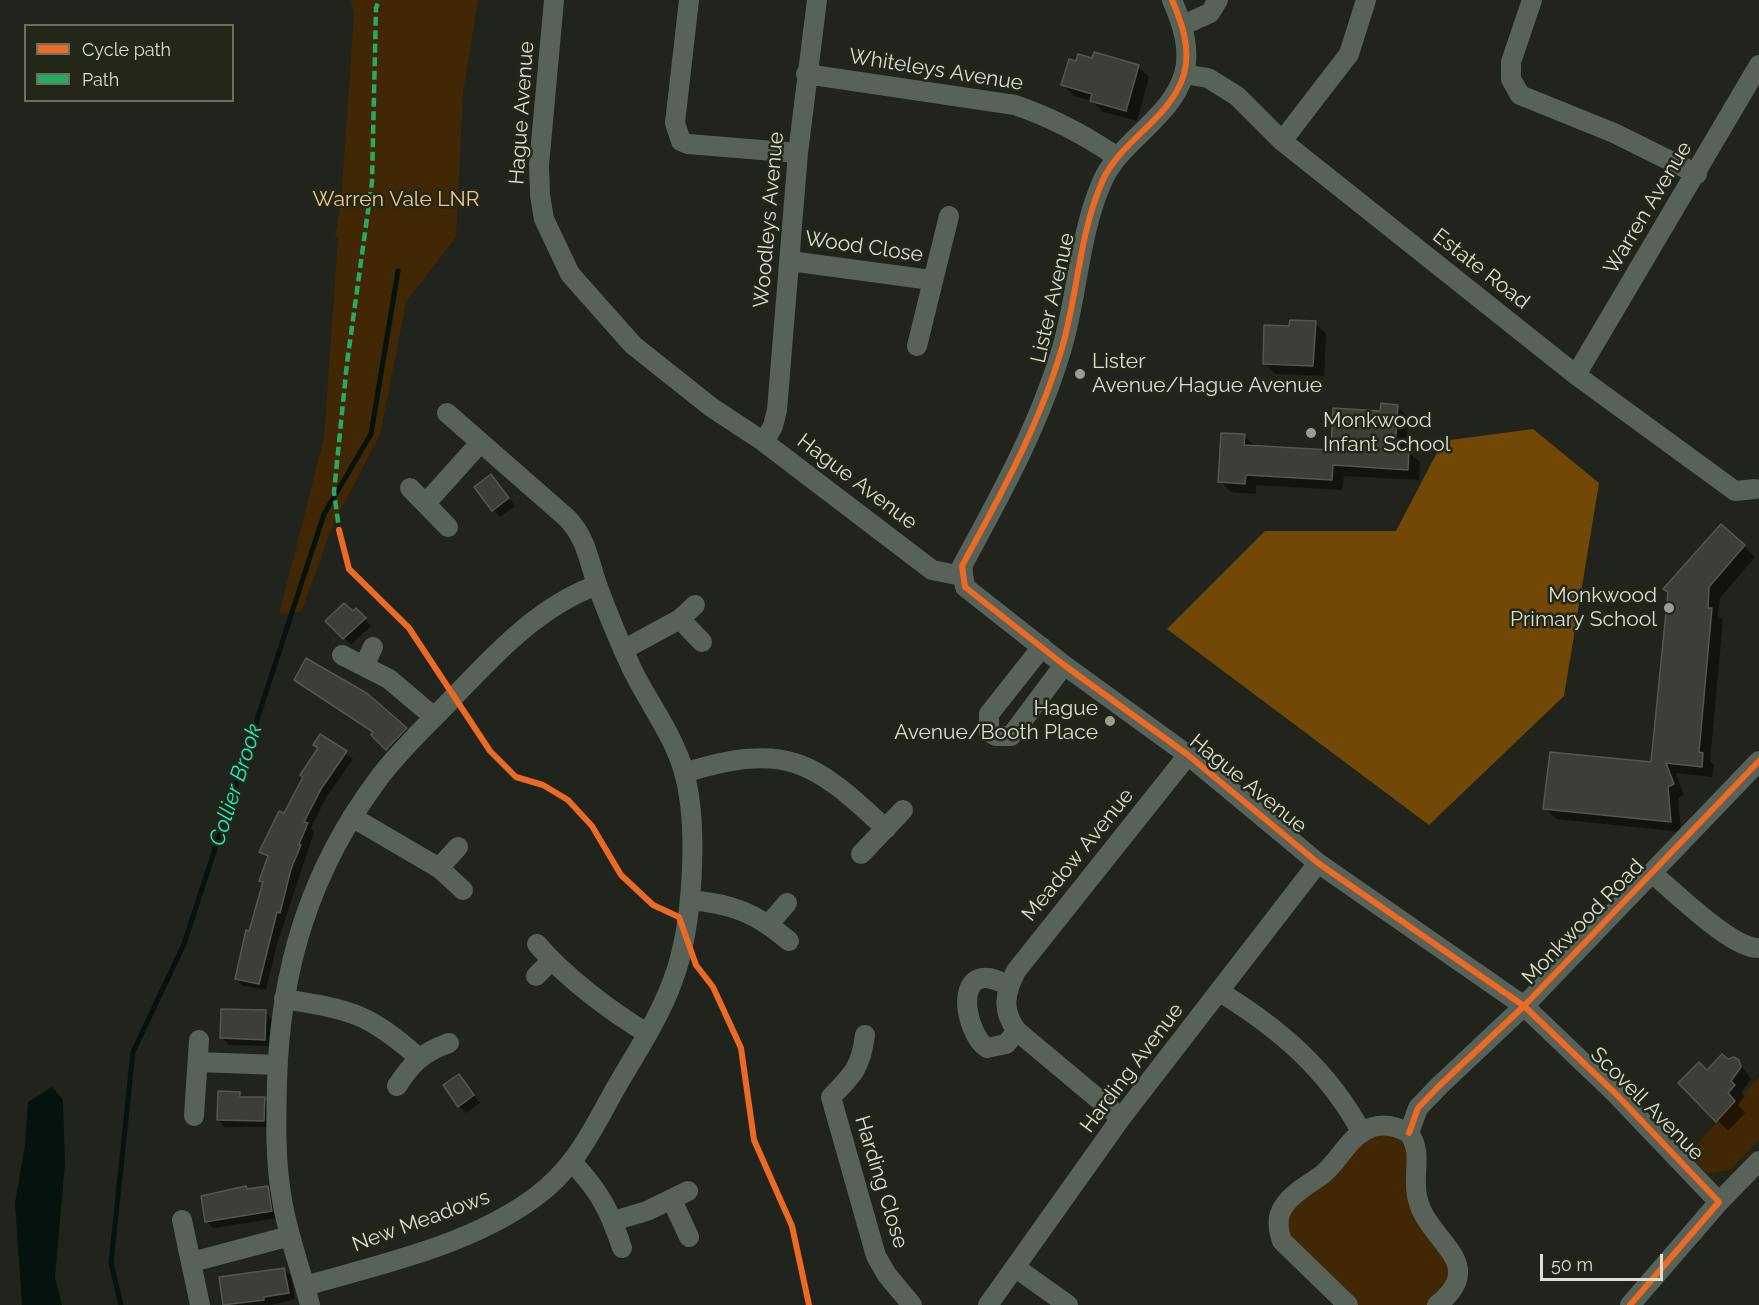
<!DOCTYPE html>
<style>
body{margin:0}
#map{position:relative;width:1759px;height:1305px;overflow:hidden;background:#21241c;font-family:Raleway,sans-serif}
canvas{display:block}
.legend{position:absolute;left:24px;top:24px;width:210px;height:78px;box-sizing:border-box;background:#222718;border:2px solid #6c7063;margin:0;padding:8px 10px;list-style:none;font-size:18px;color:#daded4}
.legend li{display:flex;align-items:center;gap:12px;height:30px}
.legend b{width:30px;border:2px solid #6c7063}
.scale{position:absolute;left:1540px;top:1254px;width:123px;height:27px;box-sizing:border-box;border:3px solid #daded4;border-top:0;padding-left:8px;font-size:18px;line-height:21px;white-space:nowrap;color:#daded4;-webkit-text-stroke:4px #222718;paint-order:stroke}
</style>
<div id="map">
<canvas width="1759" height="1305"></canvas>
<ul class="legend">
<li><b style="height:8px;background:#ed6a23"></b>Cycle path</li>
<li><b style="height:8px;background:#26ab63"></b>Path</li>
</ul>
<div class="scale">50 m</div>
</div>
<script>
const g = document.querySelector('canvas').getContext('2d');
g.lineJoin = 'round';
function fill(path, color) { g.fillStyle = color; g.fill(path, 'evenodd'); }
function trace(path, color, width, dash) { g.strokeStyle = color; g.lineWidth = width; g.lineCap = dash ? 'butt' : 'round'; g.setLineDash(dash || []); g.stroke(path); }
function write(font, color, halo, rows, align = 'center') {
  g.font = font + ' Raleway,sans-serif'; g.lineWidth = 5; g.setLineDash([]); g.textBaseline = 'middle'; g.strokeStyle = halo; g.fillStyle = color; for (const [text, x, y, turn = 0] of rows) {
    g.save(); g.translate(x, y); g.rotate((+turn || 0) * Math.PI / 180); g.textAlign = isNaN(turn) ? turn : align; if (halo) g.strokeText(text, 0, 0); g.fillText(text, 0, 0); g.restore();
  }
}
fill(new Path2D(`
 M 351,0 L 478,0 L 463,93 L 456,237 L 406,302 L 380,435 L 335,520 L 301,612 L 279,614 L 324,438 L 338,238 L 335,236 L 341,201 L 354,16 Z
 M 1759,1077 L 1759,1140 L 1730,1170 L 1707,1174 L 1687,1155 Z
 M 1362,1133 L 1409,1133 L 1415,1179 L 1455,1258 L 1437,1305 L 1348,1305 L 1290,1252 L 1279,1215 Z`), '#412704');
fill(new Path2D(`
 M 1533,429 L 1599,483 L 1564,696 L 1429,825 L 1167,629 L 1265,531 L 1396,531 L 1443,441 Z`), '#714805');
fill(new Path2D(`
 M 52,1087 L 63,1100 L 65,1163 L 55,1278 L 62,1305 L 22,1305 L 15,1203 L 25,1145 L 28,1102 Z`), '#05120d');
fill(new Path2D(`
 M 1093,60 L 1138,66 L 1149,77 L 1137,121 L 1103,112 L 1092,101 L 1074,96 L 1063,85 L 1077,63 Z
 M 1315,323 L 1326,334 L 1324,376 L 1275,374 L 1264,363 L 1291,328 Z
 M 1397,406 L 1408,417 L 1406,451 L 1420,462 L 1419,480 L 1344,476 L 1342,490 L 1256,485 L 1256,494 L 1231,492 L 1220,481 L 1244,435 L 1256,447 L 1332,452 L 1382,412 Z
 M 498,483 L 515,506 L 500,517 L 476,488 Z
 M 1744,546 L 1755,557 L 1720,598 L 1718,616 L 1723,620 L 1710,761 L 1714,765 L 1712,777 L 1676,773 L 1684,795 L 1678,798 L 1681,832 L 1556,819 L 1545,808 L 1652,764 L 1669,593 L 1665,589 Z
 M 356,610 L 371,626 L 351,645 L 328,621 Z
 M 296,680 L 406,729 L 413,736 L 394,756 L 374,733 Z
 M 320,736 L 353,759 L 327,796 L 311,828 L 314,832 L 277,944 L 266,990 L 243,986 L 236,979 L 265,884 L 261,880 L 269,860 L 261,852 L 285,815 L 319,749 Z
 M 265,1012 L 272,1019 L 271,1046 L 229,1045 L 222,1037 Z
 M 1727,1061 L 1738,1061 L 1751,1079 L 1741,1093 L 1745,1096 L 1738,1105 L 1745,1113 L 1728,1131 L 1680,1083 Z
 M 459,1076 L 480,1103 L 466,1113 L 459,1106 Z
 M 240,1094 L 244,1098 L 264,1098 L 271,1105 L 271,1127 L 225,1127 L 218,1120 Z
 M 246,1187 L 249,1190 L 267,1188 L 274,1195 L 278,1218 L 213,1228 L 206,1221 Z
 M 283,1269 L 291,1276 L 295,1299 L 271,1305 L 225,1305 L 221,1278 Z`), '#0007');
trace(new Path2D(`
 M 121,1305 L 111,1263 L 133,1052 L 184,944 L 324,514 L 371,434 L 398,271`), '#05120d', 5);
const building = new Path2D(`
 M 1094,52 L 1139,65 L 1126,111 L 1090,101 L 1092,94 L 1061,85 L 1069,59 L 1076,61 L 1078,54 L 1092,58 Z
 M 1290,320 L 1316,321 L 1313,366 L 1263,364 L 1264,325 L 1289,326 Z
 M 1381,403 L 1398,405 L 1395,449 L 1409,450 L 1408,470 L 1333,465 L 1332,480 L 1246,475 L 1245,484 L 1218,482 L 1221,433 L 1245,434 L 1244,445 L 1331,450 L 1333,408 L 1380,411 Z
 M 491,474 L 509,498 L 492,511 L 474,487 Z
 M 1721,524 L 1745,545 L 1709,587 L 1708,608 L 1712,608 L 1699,752 L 1703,753 L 1702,767 L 1666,763 L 1674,784 L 1668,787 L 1671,822 L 1543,809 L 1550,752 L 1651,762 L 1668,592 L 1663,589 Z
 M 344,603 L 353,611 L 356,608 L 366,618 L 343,639 L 325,621 Z
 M 306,658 L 368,694 L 407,728 L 386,750 L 371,735 L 373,732 L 294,680 Z
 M 320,734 L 347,751 L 321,789 L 304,822 L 308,823 L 299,844 L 301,845 L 291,869 L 280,913 L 277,912 L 259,984 L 235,979 L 246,930 L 249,931 L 263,882 L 259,881 L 268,856 L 259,852 L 279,811 L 284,813 L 303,777 L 300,775 L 318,748 L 313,745 Z
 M 221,1009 L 266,1010 L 265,1040 L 220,1038 Z
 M 1722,1054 L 1728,1059 L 1734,1057 L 1739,1060 L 1741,1067 L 1731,1081 L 1735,1085 L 1728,1093 L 1735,1101 L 1716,1122 L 1678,1083 L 1699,1062 L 1707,1070 Z
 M 459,1074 L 474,1095 L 458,1107 L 443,1085 Z
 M 218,1091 L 240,1092 L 240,1097 L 265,1097 L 264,1121 L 217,1120 Z
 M 246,1186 L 247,1189 L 268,1186 L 272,1211 L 205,1222 L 201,1196 Z
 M 284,1268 L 289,1293 L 264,1297 L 264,1300 L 223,1305 L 219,1277 Z`);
fill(building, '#3d3e38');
trace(building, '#55564f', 1.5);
trace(new Path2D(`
 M 554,0 L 539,165 L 540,195 L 544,219 L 570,274 L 633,345 L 711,407 L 764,442 L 932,570 L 962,576
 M 689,0 L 675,123 L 681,141 L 688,144 L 798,153
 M 1172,0 C 1182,23 1191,49 1184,74 C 1171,119 1120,140 1102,182 C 1079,235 1078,293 1062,348 C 1039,426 1000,496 962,566 L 965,587 L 1064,665 L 1188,755 L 1318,863 L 1524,1006 L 1615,1093 L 1719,1202
 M 1532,0 L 1511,62 L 1511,79 L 1520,95 L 1614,133 L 1697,174
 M 1183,25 L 1210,13 L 1218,0
 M 806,74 L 1015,105 C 1053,118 1085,135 1117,157
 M 1184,74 L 1208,78 L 1237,96 L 1282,141 L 1576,375 L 1735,491 L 1755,489
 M 1282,141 L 1349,54 L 1366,0
 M 790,261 L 931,280
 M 917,346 L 949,216
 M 1576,375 L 1759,65
 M 764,442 L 773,426 L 777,410 L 798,153 L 817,0
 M 410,488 L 448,527
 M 426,503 L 480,443
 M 680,619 L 702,642
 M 1042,647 L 989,714 L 989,732 L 996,736 L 1011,736 L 1064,665
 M 623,650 L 680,619 L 695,605
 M 342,655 L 389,679 L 434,717
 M 365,664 L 373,647
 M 684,773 C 785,742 812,759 886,829
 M 352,817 L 439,868 L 463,890
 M 861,854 L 903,810
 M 439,868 L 458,847
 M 1653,874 C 1675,892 1732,949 1759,948
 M 690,900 C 733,904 756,913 789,941
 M 769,924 L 787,903
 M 537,944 C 564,976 611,1012 647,1033
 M 536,976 L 552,960
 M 1009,986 C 1001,982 992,977 983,978 C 955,982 969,1037 987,1048 L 1006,1044 L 1017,1031
 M 1220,992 C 1280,1029 1328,1070 1362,1133
 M 284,999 C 350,1010 367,1012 418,1057
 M 865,1035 C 861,1067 853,1075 831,1097 L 876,1256 L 887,1275 L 912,1305
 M 198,1062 L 278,1065
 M 397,1086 C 412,1063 423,1052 449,1043
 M 194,1116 L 199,1040
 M 1121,1118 L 1017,1031 C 1001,1010 1005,993 1016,971 L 1188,755
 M 1409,1133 L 1418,1108 L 1438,1087 L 1524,1006 L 1759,761
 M 573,1163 C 600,1192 610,1211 622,1248
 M 672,1200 L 689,1237
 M 182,1220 L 200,1305
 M 613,1221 L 647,1211 L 688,1191
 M 192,1262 L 290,1236
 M 1016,1268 L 1068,1305
 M 305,1286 C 381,1264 468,1246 534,1198 C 574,1169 591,1133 614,1091 C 634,1056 659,1019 673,980 C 693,927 699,827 684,772 C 673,734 649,704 632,669 C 620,643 609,617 599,590 C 589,564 588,540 567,518 L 447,413
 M 310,1305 C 301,1270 288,1236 282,1200 C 275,1161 276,1122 277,1082 C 280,969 310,870 379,778 C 399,751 426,726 449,702 C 493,656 537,607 597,585
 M 988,1305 L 1121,1118 L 1318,863
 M 1348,1305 L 1282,1241 C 1278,1229 1276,1217 1284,1206 C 1293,1192 1310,1184 1323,1174 C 1340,1160 1351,1133 1373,1127 C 1386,1123 1398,1127 1409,1133 C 1424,1154 1411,1176 1418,1200 C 1428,1242 1490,1263 1437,1305
 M 1630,1305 L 1719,1202 L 1759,1161`), '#586258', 20);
trace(new Path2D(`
 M 340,536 L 334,492 L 347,363 L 372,182 L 376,8 L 379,0`), '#26ab63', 4.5, [9, 4.5]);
trace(new Path2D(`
 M 1172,0 C 1182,23 1191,49 1184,74 C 1171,119 1120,140 1102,182 C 1079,235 1078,293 1062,348 C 1039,426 1000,496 962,566 L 965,587 L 1064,665 L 1188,755 L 1318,863 L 1524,1006 L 1615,1093 L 1719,1202 L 1630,1305
 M 339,530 L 349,569 L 409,628 L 490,751 L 516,777 L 543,785 L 568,800 L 592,826 L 621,875 L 653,905 L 679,917 L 696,965 L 713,987 L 741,1048 L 754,1140 L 792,1226 L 809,1305
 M 1409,1133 L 1418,1108 L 1438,1087 L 1524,1006 L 1759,761`), '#ed6a23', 6);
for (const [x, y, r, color] of [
 [1080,374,6,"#999d94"],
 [1311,433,6,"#999d94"],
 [1669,608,6,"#999d94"],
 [1110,721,6,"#999d94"]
]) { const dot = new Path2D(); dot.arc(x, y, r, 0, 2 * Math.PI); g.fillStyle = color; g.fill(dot); trace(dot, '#222718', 2); }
write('21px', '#daded4', '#222718', [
 ["Whiteleys Avenue",936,70,9],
 ["Hague Avenue",522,113,-86],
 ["Warren Avenue",1648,208,-59],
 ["Woodleys Avenue",769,220,-85],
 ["Wood Close",864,247,8],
 ["Estate Road",1481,269,38],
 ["Lister Avenue",1053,298,-77],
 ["Hague Avenue",857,482,37],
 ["Hague Avenue",1248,784,39],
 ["Meadow Avenue",1078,855,-51],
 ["Monkwood Road",1583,922,-46],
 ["Harding Avenue",1132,1068,-53],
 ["Scovell Avenue",1647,1104,45],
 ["Harding Close",881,1182,73],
 ["New Meadows",421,1221,-20]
]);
write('21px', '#f6c48a', '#222718', [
 ["Warren Vale LNR",396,200]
]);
write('21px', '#daded4', '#222718', [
 ["Lister",1092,362],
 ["Avenue/Hague Avenue",1092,386],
 ["Monkwood",1323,421],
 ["Infant School",1323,445],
 ["Monkwood",1657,596,"right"],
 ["Primary School",1657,620,"right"],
 ["Hague",1098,709,"right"],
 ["Avenue/Booth Place",1098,733,"right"]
], 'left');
write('italic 22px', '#1eeec9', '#222718', [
 ["Collier Brook",236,785,-72]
]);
</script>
